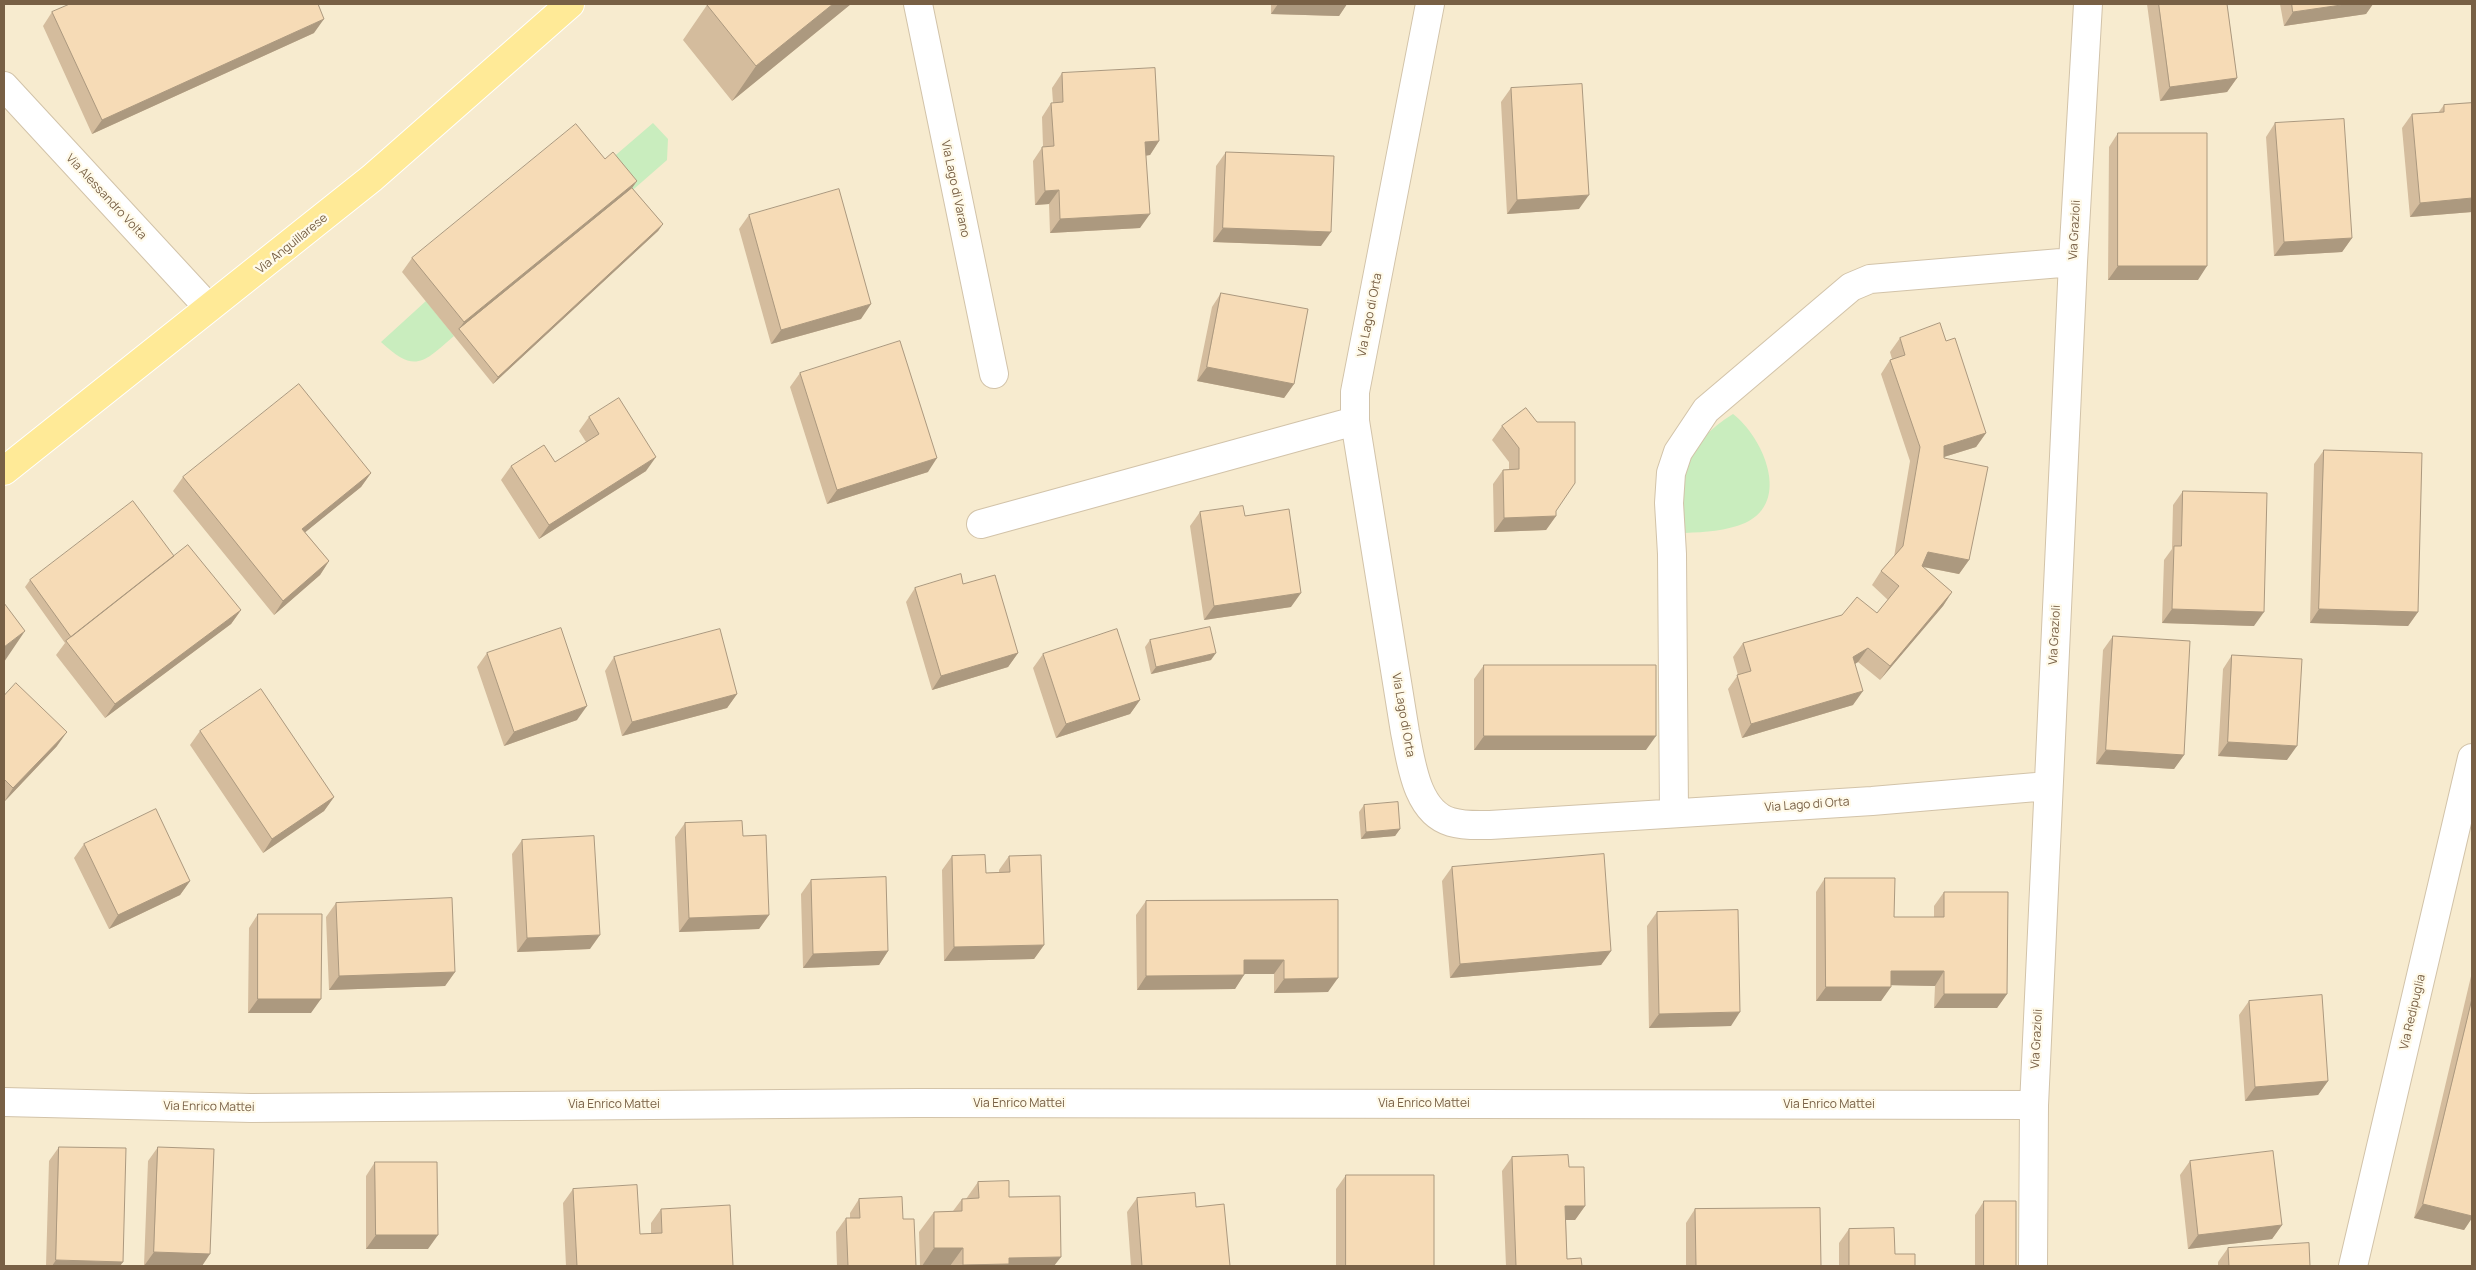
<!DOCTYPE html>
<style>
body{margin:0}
#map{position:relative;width:2476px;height:1270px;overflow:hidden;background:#fef8e1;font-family:Manrope,sans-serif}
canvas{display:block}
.frame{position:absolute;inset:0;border:5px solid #786045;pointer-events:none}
</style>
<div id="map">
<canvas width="2476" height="1270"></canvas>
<div class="frame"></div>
</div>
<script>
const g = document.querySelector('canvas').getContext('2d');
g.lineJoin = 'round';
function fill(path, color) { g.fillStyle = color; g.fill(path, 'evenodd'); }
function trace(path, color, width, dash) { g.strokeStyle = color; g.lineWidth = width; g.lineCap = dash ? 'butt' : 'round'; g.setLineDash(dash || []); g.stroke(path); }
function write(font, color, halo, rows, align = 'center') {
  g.font = font + ' Manrope,sans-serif'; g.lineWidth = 4.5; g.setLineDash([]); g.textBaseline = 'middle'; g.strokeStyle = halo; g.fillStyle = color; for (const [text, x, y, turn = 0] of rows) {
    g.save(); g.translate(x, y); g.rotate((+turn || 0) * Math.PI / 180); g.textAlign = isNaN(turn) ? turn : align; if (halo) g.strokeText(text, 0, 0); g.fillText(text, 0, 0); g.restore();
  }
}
fill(new Path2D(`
 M 4,4 L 2472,4 L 2472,1266 L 4,1266 Z`), '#f7ebcf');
fill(new Path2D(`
 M 653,123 L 668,139 L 667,160 L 627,195 L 603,166 Z
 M 426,301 L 454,336 C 423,363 415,374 381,342 Z
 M 1733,414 C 1763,437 1792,502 1745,523 C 1726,531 1705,532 1685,533 C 1673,480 1686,443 1733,414 Z`), '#c9edbe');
const minor = new Path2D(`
 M 918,4 L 994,374
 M 1430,4 L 1355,392 L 1355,421 L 1405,732 C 1411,761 1416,812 1451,822 C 1464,826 1477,825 1490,825 L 1872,801 L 2048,786
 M 4,86 L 208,307
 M 981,524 L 1355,421
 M 1674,813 L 1672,554 L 1669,503 L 1671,473 L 1678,452 L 1706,410 L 1851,287 L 1870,279 L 2073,262
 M 4,1102 L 251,1108 L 917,1103 L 2034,1105
 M 2033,1266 L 2034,1105 L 2073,262 L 2088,4
 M 2353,1266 L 2472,758`);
const major = new Path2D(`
 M 4,471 L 372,178 L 570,4`);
trace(minor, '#d2c3a9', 30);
trace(major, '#fff', 30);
trace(minor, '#fff', 28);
trace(major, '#ffea97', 28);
fill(new Path2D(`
 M 851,4 L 732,101 L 683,40 L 707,5 Z
 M 1271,4 L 1347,4 L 1339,16 L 1271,14 Z
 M 2147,4 L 2227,4 L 2237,78 L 2227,92 L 2160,101 Z
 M 2280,4 L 2373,4 L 2366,14 L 2284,26 Z
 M 52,12 L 314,33 L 92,134 L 43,26 Z
 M 1062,73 L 1159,141 L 1150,155 L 1146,156 L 1140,228 L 1050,233 L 1049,204 L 1035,205 L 1033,161 L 1043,146 L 1042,117 L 1051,103 L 1053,103 L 1052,88 Z
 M 1511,88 L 1579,209 L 1507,214 L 1501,102 Z
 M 2472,103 L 2472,212 L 2410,217 L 2402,128 L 2412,114 L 2438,113 L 2444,105 Z
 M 2275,123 L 2352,238 L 2342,252 L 2274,256 L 2266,137 Z
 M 2118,133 L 2198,280 L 2108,280 L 2109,147 Z
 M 1226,152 L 1321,246 L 1213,242 L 1216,166 Z
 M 605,159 L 637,181 L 632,188 L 663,224 L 658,231 L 493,384 L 402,272 L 412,258 Z
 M 749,215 L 861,319 L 771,344 L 739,229 Z
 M 1221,293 L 1294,384 L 1284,398 L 1197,381 L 1212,307 Z
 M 1900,338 L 1946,341 L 1986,433 L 1976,447 L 1944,457 L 1969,560 L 1959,574 L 1923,567 L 1952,592 L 1943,606 L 1880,680 L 1858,662 L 1855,664 L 1853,705 L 1742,738 L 1728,689 L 1738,675 L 1733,657 L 1743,643 L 1877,613 L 1888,600 L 1872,585 L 1881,571 L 1894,557 L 1910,461 L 1881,374 L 1890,360 L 1892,359 L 1890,352 Z
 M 800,373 L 928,472 L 827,504 L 790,387 Z
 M 1526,408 L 1556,511 L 1556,516 L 1546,530 L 1494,532 L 1493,484 L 1503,470 L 1509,469 L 1509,462 L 1492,440 L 1502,426 Z
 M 589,417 L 646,471 L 539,539 L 501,480 L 511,466 L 555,462 L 586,442 L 579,431 Z
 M 2324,450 L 2418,612 L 2408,626 L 2310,623 L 2314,464 Z
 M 371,473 L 361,487 L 305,532 L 329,561 L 320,575 L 274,615 L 173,491 L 183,477 Z
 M 2183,491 L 2254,626 L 2162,623 L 2164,560 L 2172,549 L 2173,505 Z
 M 1200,512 L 1245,516 L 1291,607 L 1204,620 L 1190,526 Z
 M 174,556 L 241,610 L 231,624 L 105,718 L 56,655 L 65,643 L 25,587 L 30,580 Z
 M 963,584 L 1018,653 L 1008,667 L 932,690 L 906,602 L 915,588 Z
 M 2113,636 L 2184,755 L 2174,769 L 2096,764 L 2103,650 Z
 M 1150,640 L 1211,660 L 1151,674 L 1145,647 Z
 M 487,653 L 577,720 L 504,746 L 477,667 Z
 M 1043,654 L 1140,700 L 1130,714 L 1056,738 L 1033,668 Z
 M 2232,655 L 2287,760 L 2218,756 L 2223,669 Z
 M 614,657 L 737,694 L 727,708 L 622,736 L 605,671 Z
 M 1484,665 L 1646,750 L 1474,750 L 1474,679 Z
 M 4,696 L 57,746 L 4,802 Z
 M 200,731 L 334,797 L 324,811 L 263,853 L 190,745 Z
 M 1364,805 L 1400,829 L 1395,836 L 1361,839 L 1359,812 Z
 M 685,823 L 743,836 L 769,915 L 759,929 L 679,932 L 675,837 Z
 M 522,840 L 590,949 L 517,952 L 512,854 Z
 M 84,844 L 190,881 L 180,895 L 109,929 L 74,858 Z
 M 952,856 L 986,873 L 999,872 L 999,870 L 1009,856 L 1044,945 L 1034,959 L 944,961 L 942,870 Z
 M 1452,867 L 1611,951 L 1601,965 L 1450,978 L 1442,881 Z
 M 1825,878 L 1894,917 L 1934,917 L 1934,906 L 1944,892 L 2007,994 L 1997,1008 L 1934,1008 L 1935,986 L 1891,985 L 1881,1001 L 1816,1001 L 1816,892 Z
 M 811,880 L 888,951 L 879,965 L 803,968 L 801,894 Z
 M 1338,900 L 1328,992 L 1274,993 L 1274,974 L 1244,974 L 1235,989 L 1137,990 L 1136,915 L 1146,901 Z
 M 336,903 L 455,972 L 445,986 L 329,990 L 326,917 Z
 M 1657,912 L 1731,1026 L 1649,1028 L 1647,926 Z
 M 258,914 L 311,1013 L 248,1013 L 249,928 Z
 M 2472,972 L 2472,1218 L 2464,1230 L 2414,1218 Z
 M 2249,1001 L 2328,1081 L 2318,1095 L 2245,1101 L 2239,1015 Z
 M 59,1147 L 123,1262 L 120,1266 L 46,1266 L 49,1161 Z
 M 158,1147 L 210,1254 L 144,1266 L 148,1161 Z
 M 1512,1157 L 1585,1206 L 1575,1220 L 1566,1220 L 1567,1259 L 1582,1266 L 1506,1266 L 1502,1171 Z
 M 2190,1161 L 2282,1225 L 2272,1239 L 2188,1249 L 2180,1175 Z
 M 375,1162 L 428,1249 L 366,1249 L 366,1176 Z
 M 1346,1175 L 1434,1266 L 1336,1266 L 1336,1189 Z
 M 978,1182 L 1009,1197 L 1054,1266 L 920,1266 L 919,1232 L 934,1212 L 953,1211 L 962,1199 L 966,1199 Z
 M 573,1189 L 640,1234 L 651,1233 L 651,1223 L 661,1209 L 733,1266 L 566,1266 L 563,1203 Z
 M 1137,1198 L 1196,1207 L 1230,1266 L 1131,1266 L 1127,1212 Z
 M 859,1199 L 903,1219 L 916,1266 L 837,1266 L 836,1232 L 846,1218 L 850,1218 L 850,1213 Z
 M 1984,1201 L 2016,1266 L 1975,1266 L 1975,1215 Z
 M 1695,1209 L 1821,1266 L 1686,1266 L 1686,1223 Z
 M 1849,1229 L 1895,1254 L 1915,1266 L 1839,1266 L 1839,1243 Z
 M 2228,1248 L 2310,1266 L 2218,1266 L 2218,1262 Z`), '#d4bc9d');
fill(new Path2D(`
 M 833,4 L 851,4 L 732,101 L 756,66 Z
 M 1278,4 L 1347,4 L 1339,16 L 1271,14 Z
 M 2348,4 L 2373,4 L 2366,14 L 2284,26 L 2293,12 Z
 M 324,19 L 314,33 L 92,134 L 102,120 Z
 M 2237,78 L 2227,92 L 2160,101 L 2170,87 Z
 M 1159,141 L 1150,155 L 1136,156 L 1145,142 Z
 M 637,181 L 627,195 L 459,329 L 464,322 Z
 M 1059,190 L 1049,204 L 1035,205 L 1045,191 Z
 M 1589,195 L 1579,209 L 1507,214 L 1517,200 Z
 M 2472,198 L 2472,212 L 2410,217 L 2420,203 Z
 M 1150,214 L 1140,228 L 1050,233 L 1060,219 Z
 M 663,224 L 658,231 L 493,384 L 498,377 Z
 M 1223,228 L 1331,232 L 1321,246 L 1213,242 Z
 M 2352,238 L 2342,252 L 2274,256 L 2284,242 Z
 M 2118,266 L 2207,266 L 2198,280 L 2108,280 Z
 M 871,304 L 861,319 L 771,344 L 781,330 Z
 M 1207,367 L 1294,384 L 1284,398 L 1197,381 Z
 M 1986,433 L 1976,447 L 1934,460 L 1944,446 Z
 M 656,457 L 646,471 L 539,539 L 549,525 Z
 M 937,458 L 928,472 L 827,504 L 837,490 Z
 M 371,473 L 361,487 L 292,543 L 302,529 Z
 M 1556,516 L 1546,530 L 1494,532 L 1504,518 Z
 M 1928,552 L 1969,560 L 1959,574 L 1919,566 Z
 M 329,561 L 320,575 L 274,615 L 283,601 Z
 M 1952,592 L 1943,606 L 1880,680 L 1890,666 Z
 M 1301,593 L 1291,607 L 1204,620 L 1214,606 Z
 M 2172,609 L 2264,612 L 2254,626 L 2162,623 Z
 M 2319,609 L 2418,612 L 2408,626 L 2310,623 Z
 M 241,610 L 231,624 L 105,718 L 115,704 Z
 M 25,631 L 4,662 L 4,647 Z
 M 1868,648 L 1858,662 L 1843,671 L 1853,657 Z
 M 1018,653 L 1008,667 L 932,690 L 941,676 Z
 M 1216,653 L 1211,660 L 1151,674 L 1156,667 Z
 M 1863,691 L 1853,705 L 1742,738 L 1751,724 Z
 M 737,694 L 727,708 L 622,736 L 632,722 Z
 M 1140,700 L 1130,714 L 1056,738 L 1066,724 Z
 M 587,706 L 577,720 L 504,746 L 514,732 Z
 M 67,732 L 57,746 L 4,802 L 13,788 Z
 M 1484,736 L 1656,736 L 1646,750 L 1474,750 Z
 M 2228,742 L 2297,746 L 2287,760 L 2218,756 Z
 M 2106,750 L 2184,755 L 2174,769 L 2096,764 Z
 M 334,797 L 324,811 L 263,853 L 272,839 Z
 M 1400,829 L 1395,836 L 1361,839 L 1366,832 Z
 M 190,881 L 180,895 L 109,929 L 118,915 Z
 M 769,915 L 759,929 L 679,932 L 689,918 Z
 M 600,935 L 590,949 L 517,952 L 527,938 Z
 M 1044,945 L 1034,959 L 944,961 L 954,947 Z
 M 888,951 L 879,965 L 803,968 L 813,954 Z
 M 1611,951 L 1601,965 L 1450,978 L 1460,964 Z
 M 1244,960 L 1284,960 L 1274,974 L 1235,974 Z
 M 1891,971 L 1944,971 L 1935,986 L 1881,985 Z
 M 455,972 L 445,986 L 329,990 L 339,976 Z
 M 1244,975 L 1235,989 L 1137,990 L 1146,976 Z
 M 1338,978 L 1328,992 L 1274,993 L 1284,979 Z
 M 1826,987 L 1891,987 L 1881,1001 L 1816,1001 Z
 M 1944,994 L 2007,994 L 1997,1008 L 1934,1008 Z
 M 258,999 L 321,999 L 311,1013 L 248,1013 Z
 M 1740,1012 L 1731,1026 L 1649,1028 L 1659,1014 Z
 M 2328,1081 L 2318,1095 L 2245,1101 L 2255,1087 Z
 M 2423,1204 L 2472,1216 L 2472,1218 L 2464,1230 L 2414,1218 Z
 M 1565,1206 L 1585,1206 L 1575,1220 L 1555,1220 Z
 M 2282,1225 L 2272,1239 L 2188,1249 L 2198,1235 Z
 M 376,1235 L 438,1235 L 428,1249 L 366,1249 Z
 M 934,1248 L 963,1248 L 950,1266 L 922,1266 Z
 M 154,1252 L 210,1254 L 202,1266 L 144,1266 Z
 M 1061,1257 L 1054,1266 L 962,1266 L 963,1265 L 1009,1258 Z
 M 56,1260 L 123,1262 L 120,1266 L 52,1266 Z`), '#ac997f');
const building = new Path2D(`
 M 70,4 L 318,4 L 324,19 L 102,120 L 52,12 Z
 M 709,4 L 833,4 L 756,66 L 707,5 Z
 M 2159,4 L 2227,4 L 2237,78 L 2170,87 Z
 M 2292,4 L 2348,4 L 2293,12 Z
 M 1155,68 L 1159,141 L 1145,142 L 1150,214 L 1060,219 L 1059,190 L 1045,191 L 1042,147 L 1054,146 L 1051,103 L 1063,102 L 1062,73 Z
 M 1582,84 L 1589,195 L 1517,200 L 1511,88 Z
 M 2472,103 L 2472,198 L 2420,203 L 2412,114 L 2444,112 L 2444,105 Z
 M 2344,119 L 2352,238 L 2284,242 L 2275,123 Z
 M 576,124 L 605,159 L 613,152 L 637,181 L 464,322 L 412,258 Z
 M 2118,133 L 2207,133 L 2207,266 L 2118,266 Z
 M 1226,152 L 1334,156 L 1331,232 L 1223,228 Z
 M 632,188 L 663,224 L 498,377 L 459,329 Z
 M 839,189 L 871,304 L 781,330 L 749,215 Z
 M 1221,293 L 1308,309 L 1294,384 L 1207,367 Z
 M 1940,323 L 1946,341 L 1955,338 L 1986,433 L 1944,446 L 1944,458 L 1988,467 L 1969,560 L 1928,552 L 1922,566 L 1952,592 L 1890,666 L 1868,648 L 1853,657 L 1863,691 L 1751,724 L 1737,675 L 1751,671 L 1743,643 L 1842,615 L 1857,597 L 1877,613 L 1899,586 L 1881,571 L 1903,546 L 1920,447 L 1890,360 L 1905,355 L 1900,338 Z
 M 900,341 L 937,458 L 837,490 L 800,373 Z
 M 299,384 L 371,473 L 302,529 L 329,561 L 283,601 L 183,477 Z
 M 619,398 L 656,457 L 549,525 L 511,466 L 544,445 L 555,462 L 599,434 L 589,417 Z
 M 1526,408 L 1537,422 L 1575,422 L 1575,483 L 1556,511 L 1556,516 L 1504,518 L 1503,470 L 1519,469 L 1519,448 L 1502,426 Z
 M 2324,450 L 2422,453 L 2418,612 L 2319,609 Z
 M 2183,491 L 2267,493 L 2264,612 L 2172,609 L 2174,546 L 2181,546 Z
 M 133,501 L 174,556 L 71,637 L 30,580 Z
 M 1243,506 L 1245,516 L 1289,509 L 1301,593 L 1214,606 L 1200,512 Z
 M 188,545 L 241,610 L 115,704 L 66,641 Z
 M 961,574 L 963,584 L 995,575 L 1018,653 L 941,676 L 915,588 Z
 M 4,603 L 25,631 L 4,647 Z
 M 1210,627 L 1216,653 L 1156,667 L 1150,640 Z
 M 561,628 L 587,706 L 514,732 L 487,653 Z
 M 720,629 L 737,694 L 632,722 L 614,657 Z
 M 1117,629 L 1140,700 L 1066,724 L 1043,654 Z
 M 2113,636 L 2190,641 L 2184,755 L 2106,750 Z
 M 2232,655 L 2302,659 L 2297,746 L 2228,742 Z
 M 1484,665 L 1656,665 L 1656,736 L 1484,736 Z
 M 16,683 L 67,732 L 13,788 L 4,779 L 4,696 Z
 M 261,689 L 334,797 L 272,839 L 200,731 Z
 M 1398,802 L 1400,829 L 1366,832 L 1364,805 Z
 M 156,809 L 190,881 L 118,915 L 84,844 Z
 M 742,821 L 743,836 L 766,835 L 769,915 L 689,918 L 685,823 Z
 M 594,836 L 600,935 L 527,938 L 522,840 Z
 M 1604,854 L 1611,951 L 1460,964 L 1452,867 Z
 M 985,855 L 986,873 L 1010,872 L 1009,856 L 1041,855 L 1044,945 L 954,947 L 952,856 Z
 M 886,877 L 888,951 L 813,954 L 811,880 Z
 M 1825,878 L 1895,878 L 1894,917 L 1944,917 L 1944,892 L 2008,892 L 2007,994 L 1944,994 L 1944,971 L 1891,971 L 1891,987 L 1826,987 Z
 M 452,898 L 455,972 L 339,976 L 336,903 Z
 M 1338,900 L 1338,978 L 1284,979 L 1284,960 L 1244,960 L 1244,975 L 1146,976 L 1146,901 Z
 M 1738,910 L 1740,1012 L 1659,1014 L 1657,912 Z
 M 258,914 L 322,914 L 321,999 L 258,999 Z
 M 2322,995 L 2328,1081 L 2255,1087 L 2249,1001 Z
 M 2472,999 L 2472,1216 L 2423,1204 Z
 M 59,1147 L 126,1148 L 123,1262 L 56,1260 Z
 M 158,1147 L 214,1149 L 210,1254 L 154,1252 Z
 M 2273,1151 L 2282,1225 L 2198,1235 L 2190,1161 Z
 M 1568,1155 L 1569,1167 L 1584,1167 L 1585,1206 L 1565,1206 L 1567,1259 L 1581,1258 L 1582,1266 L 1516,1266 L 1512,1157 Z
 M 375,1162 L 437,1162 L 438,1235 L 376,1235 Z
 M 1346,1175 L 1434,1175 L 1434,1266 L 1346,1266 Z
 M 1009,1181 L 1009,1197 L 1060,1196 L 1061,1257 L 1009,1258 L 1009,1264 L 963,1265 L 963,1248 L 934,1248 L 934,1212 L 962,1211 L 962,1199 L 979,1198 L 978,1182 Z
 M 637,1185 L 640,1234 L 662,1233 L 661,1209 L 730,1205 L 733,1266 L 577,1266 L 573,1189 Z
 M 1195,1193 L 1196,1207 L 1224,1204 L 1230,1266 L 1142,1266 L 1137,1198 Z
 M 902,1197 L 903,1219 L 914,1219 L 916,1266 L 848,1266 L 846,1218 L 860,1218 L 859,1199 Z
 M 1984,1201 L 2016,1201 L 2016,1266 L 1984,1266 Z
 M 1820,1208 L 1821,1266 L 1696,1266 L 1695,1209 Z
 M 1894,1228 L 1895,1254 L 1915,1254 L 1915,1266 L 1849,1266 L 1849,1229 Z
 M 2309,1243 L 2310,1266 L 2229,1266 L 2228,1248 Z`);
fill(building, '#f6dbb6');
trace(building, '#ac997f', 1);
write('12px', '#786045', '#fffae9', [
 ["Via Lago di Varano",955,189,78],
 ["Via Alessandro Volta",106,197,47],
 ["Via Grazioli",2075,230,-87],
 ["Via Anguillarese",292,244,-39],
 ["Via Lago di Orta",1370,315,-79],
 ["Via Grazioli",2055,635,-87],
 ["Via Lago di Orta",1403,715,80],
 ["Via Lago di Orta",1807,805,-4],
 ["Via Redipuglia",2413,1012,-77],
 ["Via Grazioli",2037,1039,-87],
 ["Via Enrico Mattei",1019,1104],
 ["Via Enrico Mattei",1424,1104],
 ["Via Enrico Mattei",614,1105],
 ["Via Enrico Mattei",1829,1105],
 ["Via Enrico Mattei",209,1107,1]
]);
</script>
